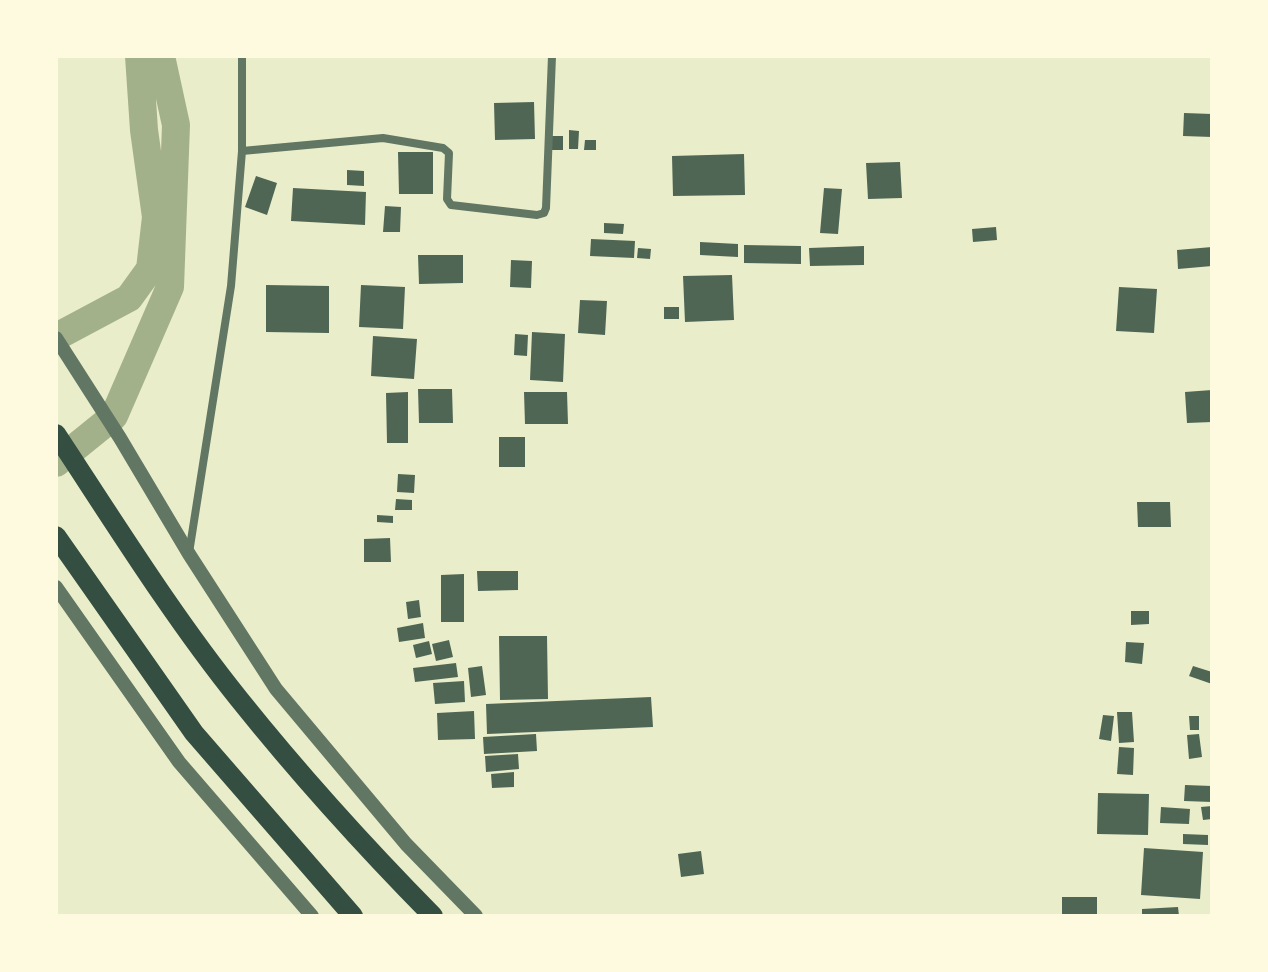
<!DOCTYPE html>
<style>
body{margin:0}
#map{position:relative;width:1268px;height:972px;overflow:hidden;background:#e9edc9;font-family:Cabin,sans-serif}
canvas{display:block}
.frame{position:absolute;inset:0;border:58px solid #fefae0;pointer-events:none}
</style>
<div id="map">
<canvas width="1268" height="972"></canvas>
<div class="frame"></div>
</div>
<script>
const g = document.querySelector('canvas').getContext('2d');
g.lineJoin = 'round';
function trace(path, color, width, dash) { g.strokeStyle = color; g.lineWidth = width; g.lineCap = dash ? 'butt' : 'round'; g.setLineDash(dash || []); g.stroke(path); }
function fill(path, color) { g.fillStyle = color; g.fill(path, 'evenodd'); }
trace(new Path2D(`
 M 56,337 L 129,298 L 150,269 L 156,217 L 144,130 L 139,56
 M 56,463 L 114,416 L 170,287 L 176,125 L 161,56`), '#a3b18a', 28);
fill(new Path2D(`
 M 534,102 L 535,139 L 495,140 L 494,103 Z
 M 1184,113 L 1212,114 L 1212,137 L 1183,136 Z
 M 569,130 L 579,131 L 578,149 L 569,149 Z
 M 552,136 L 563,136 L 563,150 L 552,150 Z
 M 585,140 L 596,140 L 596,150 L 584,150 Z
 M 398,152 L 433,152 L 433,194 L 399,194 Z
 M 744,154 L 745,195 L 673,196 L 672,156 Z
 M 900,162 L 902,198 L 868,199 L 866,163 Z
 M 347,170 L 364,171 L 364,186 L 347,185 Z
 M 256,176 L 277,183 L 267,215 L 245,207 Z
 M 293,188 L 366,192 L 365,225 L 291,221 Z
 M 824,188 L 842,189 L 838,234 L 820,233 Z
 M 385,206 L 401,207 L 400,232 L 383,232 Z
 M 604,223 L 624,224 L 623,234 L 604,233 Z
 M 996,227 L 997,240 L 973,242 L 972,229 Z
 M 591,239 L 635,241 L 634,258 L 590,256 Z
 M 700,242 L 738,244 L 738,257 L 700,255 Z
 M 744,245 L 801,246 L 801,264 L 744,263 Z
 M 864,246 L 864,265 L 810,266 L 809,248 Z
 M 1212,247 L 1212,266 L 1178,269 L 1177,250 Z
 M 638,248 L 651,249 L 650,259 L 637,258 Z
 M 418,255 L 463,255 L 463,283 L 419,284 Z
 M 511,260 L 532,261 L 531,288 L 510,287 Z
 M 732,275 L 734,320 L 685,322 L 683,276 Z
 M 266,285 L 329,286 L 329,333 L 266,332 Z
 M 361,285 L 405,287 L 403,329 L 359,327 Z
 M 1119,287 L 1157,289 L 1154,333 L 1116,331 Z
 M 580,300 L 607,301 L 605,335 L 578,333 Z
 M 664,307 L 679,307 L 679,319 L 664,319 Z
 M 532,332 L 565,334 L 563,382 L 530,380 Z
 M 515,334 L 528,335 L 527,356 L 514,355 Z
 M 373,336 L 417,339 L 414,379 L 371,376 Z
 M 418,389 L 452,389 L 453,423 L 419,423 Z
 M 1212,390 L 1212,422 L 1187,423 L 1185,392 Z
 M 408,392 L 408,443 L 387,443 L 386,393 Z
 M 524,392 L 567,392 L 568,424 L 525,424 Z
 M 499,437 L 525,437 L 525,467 L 499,467 Z
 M 398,474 L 415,475 L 414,493 L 397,492 Z
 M 396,499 L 412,500 L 412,510 L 395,510 Z
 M 1137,502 L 1170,502 L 1171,527 L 1138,527 Z
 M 377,515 L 393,516 L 393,523 L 377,522 Z
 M 390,538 L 391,562 L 364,562 L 364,539 Z
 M 477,571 L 518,571 L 518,590 L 478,591 Z
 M 464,574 L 464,622 L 441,622 L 441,575 Z
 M 419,600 L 421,617 L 408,619 L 406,602 Z
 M 1131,611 L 1149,611 L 1149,624 L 1131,625 Z
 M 423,623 L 425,638 L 399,642 L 397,628 Z
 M 499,636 L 547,636 L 548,699 L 500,700 Z
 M 449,640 L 453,657 L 436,661 L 432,644 Z
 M 429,641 L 432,654 L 416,658 L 413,645 Z
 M 1126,642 L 1144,643 L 1142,664 L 1125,662 Z
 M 456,663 L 458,677 L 415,682 L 413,668 Z
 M 482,666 L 486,695 L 471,697 L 468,668 Z
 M 1193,666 L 1212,672 L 1212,684 L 1189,676 Z
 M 464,681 L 465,702 L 435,704 L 433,683 Z
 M 651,697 L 653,727 L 487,734 L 486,704 Z
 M 474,711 L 475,739 L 438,740 L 437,713 Z
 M 1117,712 L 1132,712 L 1134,742 L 1119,743 Z
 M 1103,715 L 1114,716 L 1111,741 L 1099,739 Z
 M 1189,716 L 1199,716 L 1199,730 L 1190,730 Z
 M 536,734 L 537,751 L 484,754 L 483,737 Z
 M 1199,734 L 1202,757 L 1189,759 L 1187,735 Z
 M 1119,747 L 1134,748 L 1133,775 L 1117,774 Z
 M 518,754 L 519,769 L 486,772 L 485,756 Z
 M 514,772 L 514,787 L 492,788 L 491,774 Z
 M 1185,785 L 1212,786 L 1212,802 L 1184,801 Z
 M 1098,793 L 1149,794 L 1148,835 L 1097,834 Z
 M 1212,806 L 1212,819 L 1203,820 L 1201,807 Z
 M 1161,807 L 1190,809 L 1189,824 L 1160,823 Z
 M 1183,834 L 1208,835 L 1208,845 L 1183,844 Z
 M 1144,848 L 1203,852 L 1200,899 L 1141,895 Z
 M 701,851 L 704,874 L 681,877 L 678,854 Z
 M 1062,897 L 1097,897 L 1097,916 L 1062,916 Z
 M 1178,907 L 1179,916 L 1142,916 L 1142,909 Z`), '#4f6655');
trace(new Path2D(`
 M 242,151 L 383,138 L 443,148 L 449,153 L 447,199 L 451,205 L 537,215 L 544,213 L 546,208 L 552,56
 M 189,553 L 231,286 L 242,151 L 242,56`), '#617663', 8);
trace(new Path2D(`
 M 56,338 L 120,438 L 189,554 L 276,689 L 406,844 L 476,916
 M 56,587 L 179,762 L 312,916`), '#617663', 14);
trace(new Path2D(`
 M 56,434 C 114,522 173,617 239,699 C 299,774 365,847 433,916
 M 56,536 L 194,733 L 353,916`), '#344e41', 20);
</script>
